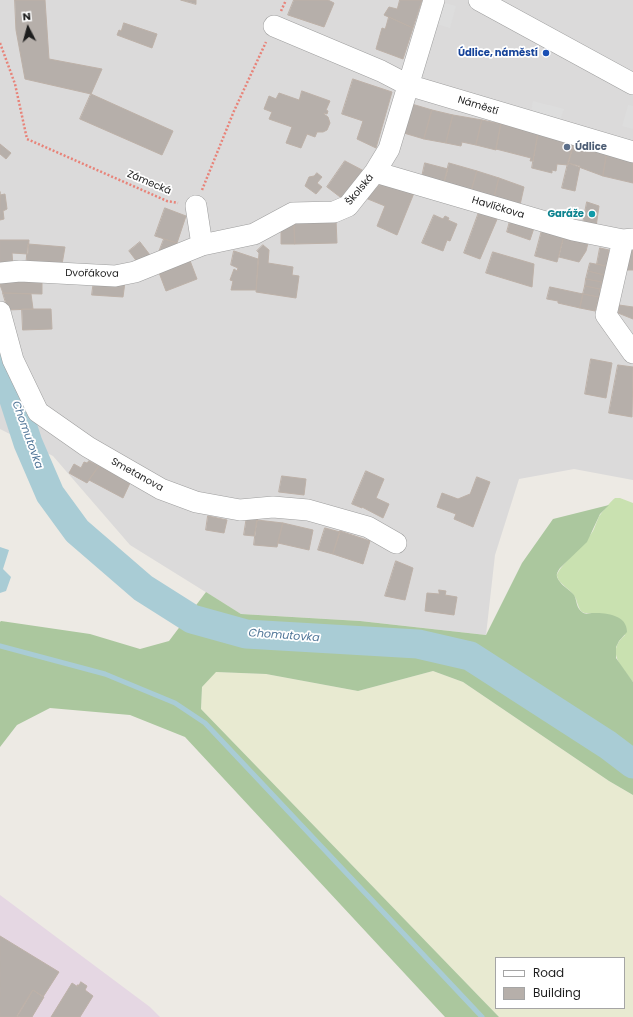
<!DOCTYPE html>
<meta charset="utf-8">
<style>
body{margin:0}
#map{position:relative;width:633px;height:1017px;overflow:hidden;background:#edeae4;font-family:Poppins,sans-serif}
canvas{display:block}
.legend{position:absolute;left:495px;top:957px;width:130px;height:52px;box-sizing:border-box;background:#fff;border:1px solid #a5a5a5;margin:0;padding:5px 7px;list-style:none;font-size:12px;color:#1d1d1d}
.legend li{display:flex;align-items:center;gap:8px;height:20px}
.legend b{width:20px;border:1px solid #a5a5a5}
.north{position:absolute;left:8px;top:8px;width:40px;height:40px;-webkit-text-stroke:3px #fff;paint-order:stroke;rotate:354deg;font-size:11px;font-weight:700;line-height:16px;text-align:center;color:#1d1d1d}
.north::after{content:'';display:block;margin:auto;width:14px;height:18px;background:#1d1d1d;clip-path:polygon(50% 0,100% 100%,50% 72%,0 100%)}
</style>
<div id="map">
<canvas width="633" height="1017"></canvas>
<ul class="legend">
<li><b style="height:5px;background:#fff"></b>Road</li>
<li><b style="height:11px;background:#b6afaa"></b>Building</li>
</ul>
<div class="north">N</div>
</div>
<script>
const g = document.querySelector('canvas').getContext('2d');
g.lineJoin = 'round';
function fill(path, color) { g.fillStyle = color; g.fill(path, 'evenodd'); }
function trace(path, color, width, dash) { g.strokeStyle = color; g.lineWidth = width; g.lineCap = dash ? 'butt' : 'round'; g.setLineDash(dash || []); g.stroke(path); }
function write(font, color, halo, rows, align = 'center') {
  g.font = font + ' Poppins,sans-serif'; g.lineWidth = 3.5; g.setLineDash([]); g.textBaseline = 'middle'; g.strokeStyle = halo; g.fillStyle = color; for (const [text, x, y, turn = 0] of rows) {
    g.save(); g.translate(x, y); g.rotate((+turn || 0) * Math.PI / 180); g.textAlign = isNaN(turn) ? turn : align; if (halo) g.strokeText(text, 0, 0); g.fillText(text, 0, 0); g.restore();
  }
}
fill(new Path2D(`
 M 0,0 L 633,0 L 633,480 L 574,469 L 519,479 L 495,555 L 486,635 L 360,621 L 241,614 L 130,545 L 53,456 L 0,429 Z`), '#dbdada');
fill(new Path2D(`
 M 0,895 L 150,1007 L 160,1017 L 0,1017 Z`), '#e5d7e3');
fill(new Path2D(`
 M 433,671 L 463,682 L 609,781 L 633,795 L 633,1017 L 499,1017 L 201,709 L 202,687 L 215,672 L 266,674 L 358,691 ZM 496,958 L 624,958 L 624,1008 L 496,1008 Z`), '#e8ead1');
fill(new Path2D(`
 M 615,498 L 620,498 L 633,503 L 633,682 C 622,667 605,652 625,635 L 591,613 C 580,615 579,608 576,599 C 572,589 559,585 557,576 C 556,571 577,550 582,545 C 585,541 590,536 593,531 C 595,527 596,523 598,519 C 599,515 611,501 615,498 Z`), '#c9e1b0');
fill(new Path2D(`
 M 609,505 L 600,514 L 587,542 L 560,568 C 558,571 556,574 557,577 C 560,585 569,589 574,595 C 577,600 576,608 582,612 C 585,615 589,613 594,613 C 607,613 627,615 627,632 L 619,641 L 616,647 L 616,658 L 633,682 L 633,795 L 609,781 L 463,682 L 433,671 L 358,691 L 266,674 L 216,672 L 202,687 L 201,709 L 499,1017 L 445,1017 L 185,737 L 130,715 L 50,708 L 17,725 L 0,747 L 0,622 L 1,621 L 90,634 L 140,649 L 169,641 L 206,592 L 241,614 L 360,621 L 486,635 L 522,563 L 553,519 Z`), '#abc79e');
fill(new Path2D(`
 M 442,2 L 456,6 L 450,28 L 437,24 Z
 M 533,101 L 564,109 L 560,120 L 531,112 Z
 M 628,105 L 633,106 L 633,129 L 622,126 Z`), '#ddd');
fill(new Path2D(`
 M 0,547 L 9,550 L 3,569 L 11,577 L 6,591 L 0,593 Z`), '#a9ccd5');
trace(new Path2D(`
 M 0,646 L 105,674 L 175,703 L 205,723 L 482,1017`), '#a9ccd5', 5);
trace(new Path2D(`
 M 0,357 L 28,443 L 50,494 L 77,531 L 143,588 L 192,619 L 246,634 L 418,644 L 470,656 L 608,745 L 633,764`), '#a9ccd5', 29);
const building = new Path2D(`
 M 15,0 L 45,0 L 49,59 L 102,69 L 91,94 L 25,79 L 16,30 Z
 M 181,0 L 196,0 L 196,4 Z
 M 294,0 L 328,0 L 334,3 L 324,27 L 288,15 Z
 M 400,0 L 422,0 L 413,28 L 384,15 L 389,7 L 397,9 Z
 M 389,17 L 413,28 L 403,59 L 376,49 L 382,28 L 385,29 Z
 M 124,23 L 157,34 L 152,48 L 117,35 L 119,30 L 121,31 Z
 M 353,79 L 392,92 L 376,148 L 357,139 L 363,121 L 342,114 Z
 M 302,91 L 330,101 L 326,110 L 328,111 L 327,114 L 324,113 L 324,114 L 328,117 L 330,123 L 327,130 L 323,132 L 317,132 L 315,137 L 307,134 L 301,148 L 286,143 L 292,127 L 269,119 L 272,112 L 264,109 L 269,96 L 276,99 L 279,93 L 299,100 Z
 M 91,94 L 173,131 L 162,155 L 80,119 Z
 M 405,102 L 432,110 L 424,139 L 397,131 Z
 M 432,110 L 453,115 L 446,143 L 424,139 Z
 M 453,115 L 482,120 L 476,145 L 462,142 L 461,146 L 446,143 Z
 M 482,120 L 501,124 L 496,150 L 476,145 Z
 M 501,124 L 538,134 L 533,161 L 530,161 L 531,158 L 496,149 Z
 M 538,134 L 574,143 L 568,165 L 557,164 L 556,171 L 552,170 L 552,173 L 532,168 Z
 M 574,143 L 607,152 L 603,176 L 568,163 Z
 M 0,144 L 11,153 L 6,159 L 0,154 Z
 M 607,152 L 633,159 L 633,183 L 603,176 Z
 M 345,161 L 364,171 L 344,200 L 327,187 Z
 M 425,163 L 448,169 L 444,183 L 422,177 Z
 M 449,163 L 477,171 L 471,192 L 444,183 Z
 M 568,163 L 580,166 L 575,191 L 562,188 Z
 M 477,171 L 499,178 L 494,198 L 471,192 Z
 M 317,173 L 322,177 L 317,183 L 322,187 L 316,194 L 305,186 L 309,177 L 314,176 Z
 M 499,178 L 524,187 L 520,205 L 494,198 Z
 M 384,182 L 414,193 L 397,235 L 377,226 L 385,206 L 363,197 Z
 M 0,192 L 0,195 L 5,194 L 7,209 L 3,211 L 4,219 L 0,220 Z
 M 587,202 L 599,206 L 596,227 L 583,223 Z
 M 165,208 L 186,216 L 177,243 L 155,236 Z
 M 479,212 L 498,217 L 480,259 L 464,253 Z
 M 434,215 L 443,219 L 445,216 L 449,218 L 448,220 L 457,224 L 450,241 L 447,240 L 443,251 L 422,243 Z
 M 294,220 L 295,244 L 281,244 L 281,227 Z
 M 294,220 L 336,220 L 337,243 L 295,244 Z
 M 510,221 L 534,228 L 530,240 L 507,232 Z
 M 542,230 L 564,236 L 557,262 L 535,256 Z
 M 564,236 L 588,243 L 586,251 L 579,262 L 559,257 Z
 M 164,239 L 177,243 L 172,255 L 159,252 Z
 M 0,240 L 29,240 L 28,254 L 12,253 L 13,266 L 0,266 Z
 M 140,242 L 150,255 L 138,263 L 129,251 Z
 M 28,244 L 65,247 L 61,270 L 26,267 Z
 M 263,245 L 269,250 L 268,263 L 293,267 L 292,275 L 299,276 L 296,298 L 256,292 L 259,253 L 257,251 Z
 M 633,245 L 633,270 L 625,270 Z
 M 600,248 L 609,250 L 606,266 L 597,264 Z
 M 234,251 L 258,259 L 256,290 L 231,290 L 233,281 L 230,280 L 234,269 L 237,271 L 238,268 L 231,265 Z
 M 493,252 L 534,264 L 532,287 L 486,273 Z
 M 189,258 L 197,279 L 166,291 L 158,270 Z
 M 590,263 L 606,266 L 604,275 L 588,271 Z
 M 588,271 L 604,275 L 602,282 L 586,279 Z
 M 0,275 L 42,277 L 42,294 L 3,293 L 0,285 Z
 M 586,279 L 602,282 L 600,289 L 585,286 Z
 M 94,280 L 125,282 L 123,297 L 92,295 Z
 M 585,286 L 600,289 L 599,297 L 583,294 Z
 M 550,287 L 583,294 L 580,308 L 558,303 L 558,301 L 547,299 Z
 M 3,293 L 31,294 L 33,309 L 8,310 Z
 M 583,294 L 599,297 L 595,311 L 580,308 Z
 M 619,305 L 633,307 L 633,319 L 618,313 Z
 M 22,309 L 51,309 L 52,329 L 23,330 Z
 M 591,359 L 612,363 L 606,398 L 585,394 Z
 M 618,365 L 633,367 L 632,417 L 609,413 Z
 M 89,461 L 99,466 L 87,483 L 69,473 L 74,464 L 81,468 L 84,462 L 87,463 Z
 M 99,466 L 130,483 L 123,498 L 89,480 Z
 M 366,471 L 384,479 L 376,498 L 389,504 L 383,518 L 362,507 L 362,508 L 352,504 Z
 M 282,476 L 306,479 L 304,495 L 279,492 Z
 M 477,477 L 490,482 L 473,527 L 454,519 L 456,514 L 437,507 L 442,493 L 458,499 L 470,494 Z
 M 208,516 L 227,520 L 224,533 L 206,530 Z
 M 247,516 L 258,517 L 254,536 L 244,535 Z
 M 257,520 L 283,523 L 277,547 L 254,545 Z
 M 283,523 L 313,530 L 309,550 L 278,543 Z
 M 325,528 L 340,532 L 333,554 L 318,550 Z
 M 340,531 L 370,541 L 363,564 L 333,554 Z
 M 396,561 L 413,568 L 405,600 L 385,596 Z
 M 439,590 L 446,591 L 445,595 L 457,597 L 454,615 L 425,611 L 427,593 L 439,594 Z
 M 0,936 L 59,972 L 43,997 L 33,990 L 17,1017 L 0,1017 Z
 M 81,982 L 87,986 L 85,990 L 93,996 L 80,1017 L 51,1017 L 72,983 L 78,987 L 77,985 L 79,985 Z
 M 33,990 L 44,997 L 32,1017 L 20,1017 L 17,1016 Z`);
fill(building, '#b6afaa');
trace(building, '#bdb1a8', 1);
const minor = new Path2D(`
 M 479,0 L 633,84
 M 274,26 L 381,71 L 408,85 L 633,152
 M 375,172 L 573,230 L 623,240 L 633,239
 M 196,206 L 202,245 L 254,234 L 293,213 L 334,212 L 348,206 L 375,172 L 389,149 L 434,0
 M 623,240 L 606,315 L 633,353
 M 0,273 L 20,271 L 115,276 L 135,272 L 202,245
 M 0,312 L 13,360 L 38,412 L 88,447 L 161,489 L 196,502 L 240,510 L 273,507 L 308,510 L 368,527 L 396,543`);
trace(minor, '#9e9e9e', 22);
trace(new Path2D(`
 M 281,11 L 286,0
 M 0,43 L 15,84 L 27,139 L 167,201 L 178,203
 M 202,190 L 234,111 L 266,42`), '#e88379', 2.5, [2, 2]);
trace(minor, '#fff', 21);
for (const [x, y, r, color] of [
 [546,53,4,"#1a4fb4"],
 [567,147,4,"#5c6f8a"],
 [592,214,4,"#0f9aa8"]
]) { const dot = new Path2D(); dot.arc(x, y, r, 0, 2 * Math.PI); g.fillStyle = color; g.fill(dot); trace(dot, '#fff', 1.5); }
write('bold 10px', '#164399', '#fff', [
 ["Údlice, náměstí",538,53]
], 'right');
write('10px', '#1d1d1d', '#fff', [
 ["Náměstí",478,106,17],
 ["Zámecká",149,183,23],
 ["Školská",360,190,-50],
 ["Havlíčkova",498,208,17],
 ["Dvořákova",92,274,1],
 ["Smetanova",137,475,29]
]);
write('bold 10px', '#4e5e75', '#fff', [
 ["Údlice",575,147]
], 'left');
write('bold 10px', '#0d838f', '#fff', [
 ["Garáže",584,214]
], 'right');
write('italic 11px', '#527799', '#fff', [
 ["Chomutovka",27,435,70],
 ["Chomutovka",284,636,4]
]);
</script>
